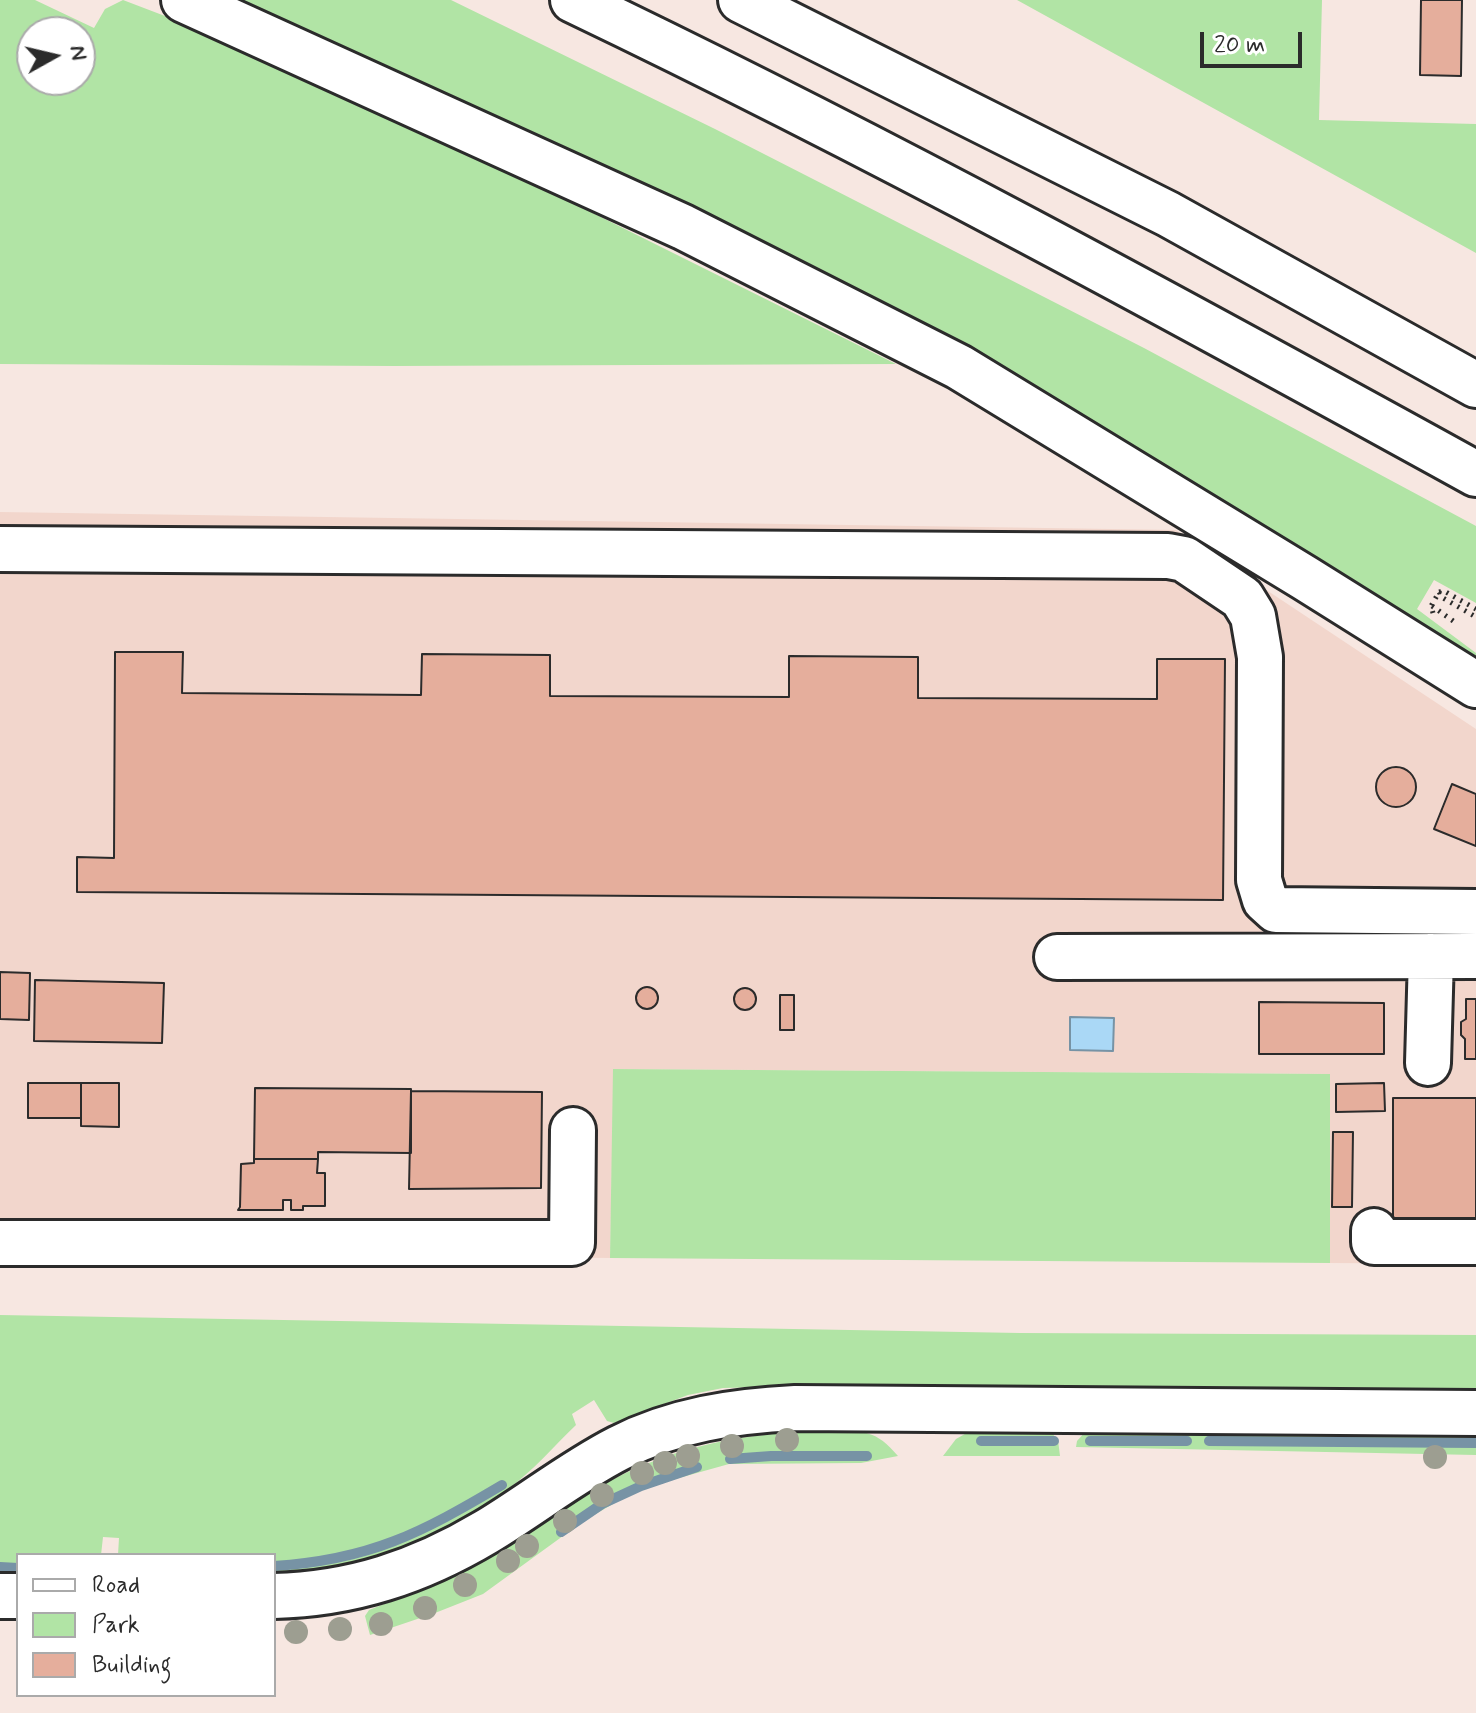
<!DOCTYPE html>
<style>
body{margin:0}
#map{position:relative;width:1476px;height:1713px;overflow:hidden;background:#f7e7e1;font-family:Mynerve,sans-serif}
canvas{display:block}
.legend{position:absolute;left:16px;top:1553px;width:260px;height:144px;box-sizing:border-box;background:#fff;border:2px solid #aaa;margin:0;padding:10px 14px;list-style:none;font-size:24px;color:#2b2b2b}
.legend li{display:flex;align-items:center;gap:16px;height:40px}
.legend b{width:40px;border:2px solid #aaa}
.north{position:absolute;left:16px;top:16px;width:80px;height:80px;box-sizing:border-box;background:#fff;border:2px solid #aaa;border-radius:50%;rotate:82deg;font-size:22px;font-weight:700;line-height:32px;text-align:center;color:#2b2b2b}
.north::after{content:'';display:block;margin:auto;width:28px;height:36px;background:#2b2b2b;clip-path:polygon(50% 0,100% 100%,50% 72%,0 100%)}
.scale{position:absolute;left:1200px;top:32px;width:102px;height:36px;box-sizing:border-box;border:4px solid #2b2b2b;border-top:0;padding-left:10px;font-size:24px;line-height:28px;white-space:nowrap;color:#2b2b2b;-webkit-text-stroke:6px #fff;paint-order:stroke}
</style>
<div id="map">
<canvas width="1476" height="1713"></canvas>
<ul class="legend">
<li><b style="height:10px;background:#fff"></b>Road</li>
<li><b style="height:22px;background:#b1e4a5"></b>Park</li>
<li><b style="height:22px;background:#e5ae9c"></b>Building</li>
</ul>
<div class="north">N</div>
<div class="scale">20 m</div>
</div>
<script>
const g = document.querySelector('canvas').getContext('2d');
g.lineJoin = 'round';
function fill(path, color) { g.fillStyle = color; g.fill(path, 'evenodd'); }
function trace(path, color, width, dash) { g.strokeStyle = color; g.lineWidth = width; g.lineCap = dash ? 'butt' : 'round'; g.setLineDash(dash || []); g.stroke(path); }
fill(new Path2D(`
 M 0,512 L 1176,530 L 1476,729 L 1476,1264 L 1330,1263 L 1329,1074 L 614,1069 L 610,1258 L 437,1256 L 63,1228 L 55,1218 L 29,1218 L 21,1225 L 0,1228 Z`), '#f2d6cc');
fill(new Path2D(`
 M 0,0 L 35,0 L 94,28 L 105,9 L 123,0 L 254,50 L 390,112 L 896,364 L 394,366 L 0,364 ZM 32,32 L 80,32 L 80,80 L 32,80 Z
 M 216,0 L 451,0 L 715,129 L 1144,348 L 1476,526 L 1476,603 L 1434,580 L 1417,609 L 1476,653 L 1476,668 L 1393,617 Z
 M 1017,0 L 1322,0 L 1319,120 L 1476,124 L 1476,253 Z
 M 613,1069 L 1330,1074 L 1330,1263 L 610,1258 Z
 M 0,1315 L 1020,1333 L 1476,1335 L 1476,1393 L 811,1386 L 723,1388 L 688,1395 L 614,1423 L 607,1421 L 594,1400 L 572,1414 L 576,1425 C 554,1446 533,1471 508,1489 C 432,1543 368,1569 274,1574 L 274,1555 L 118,1555 L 119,1538 L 103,1537 L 101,1555 L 18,1555 L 18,1575 L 0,1575 Z
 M 832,1430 C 864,1431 876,1430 898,1456 L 861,1463 L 729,1464 L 661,1483 L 627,1496 L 585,1520 L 483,1594 L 435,1613 L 370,1635 L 365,1616 L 369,1610 C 396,1599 423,1592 449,1579 C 501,1554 548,1516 599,1487 C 675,1444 746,1433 832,1430 Z
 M 972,1430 L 1050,1431 L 1058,1440 L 1060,1456 L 943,1456 L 956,1439 Z
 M 1086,1431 L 1476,1433 L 1476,1455 L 1076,1447 L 1077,1441 Z`), '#b1e4a5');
const water = new Path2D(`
 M 1070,1017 L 1114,1018 L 1113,1051 L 1070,1050 Z`);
fill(water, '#aad8f6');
trace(water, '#7793a5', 2);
trace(new Path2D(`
 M 981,1441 L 1054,1441
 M 1090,1441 L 1187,1441
 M 1209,1441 L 1476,1443
 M 730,1459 L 771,1456 L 867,1456
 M 561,1532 L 602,1504 L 641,1486 L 697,1467
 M 274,1566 C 370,1560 421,1533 502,1485
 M 0,1567 L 18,1568`), '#7793a5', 10);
const building = new Path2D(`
 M 1421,0 L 1462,0 L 1461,76 L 1420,75 Z
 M 115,652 L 183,652 L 182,693 L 421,695 L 422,654 L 550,655 L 550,696 L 789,697 L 789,656 L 918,657 L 918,698 L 1157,699 L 1157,659 L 1225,659 L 1223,900 L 77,892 L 77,857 L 114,858 Z
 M1376 787a20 20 0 1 1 40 0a20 20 0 1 1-40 0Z
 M 1452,784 L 1476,794 L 1476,846 L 1434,829 Z
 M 0,972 L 30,973 L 29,1020 L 0,1019 Z
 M 35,980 L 164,983 L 162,1043 L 34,1041 Z
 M636 998a11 11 0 1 1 22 0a11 11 0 1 1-22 0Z
 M734 999a11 11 0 1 1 22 0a11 11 0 1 1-22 0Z
 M 780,995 L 794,995 L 794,1030 L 780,1030 Z
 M 1466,999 L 1476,999 L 1476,1059 L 1465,1059 L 1465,1039 L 1461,1035 L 1461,1022 L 1466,1019 Z
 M 1259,1002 L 1384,1003 L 1384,1054 L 1259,1054 Z
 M 28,1083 L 81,1083 L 81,1118 L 28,1118 Z
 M 81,1083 L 119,1083 L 119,1127 L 81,1126 Z
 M 1384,1083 L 1385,1111 L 1336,1112 L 1336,1084 Z
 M 255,1088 L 411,1089 L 411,1153 L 318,1152 L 318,1159 L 254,1159 Z
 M 411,1091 L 542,1092 L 541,1188 L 409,1189 Z
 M 1393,1098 L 1476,1098 L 1476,1223 L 1393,1223 Z
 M 1333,1132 L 1353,1132 L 1352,1207 L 1332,1207 Z
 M 254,1159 L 318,1159 L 317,1173 L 325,1173 L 325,1206 L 303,1206 L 303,1210 L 291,1210 L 291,1200 L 283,1200 L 283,1210 L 238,1210 L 240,1207 L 241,1164 L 254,1163 Z`);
fill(building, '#e5ae9c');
trace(building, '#2b2b2b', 2);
const minor = new Path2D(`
 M 184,0 L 683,227 L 959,367 L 1305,578 L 1476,685
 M 0,549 L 1168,556 L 1184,559 L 1242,598 L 1253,616 L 1260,657 L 1259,880 L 1265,900 L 1276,910 L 1476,912
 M 1057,957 L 1476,956
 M 1428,1063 L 1431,956
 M 1374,1231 L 1374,1242 L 1476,1242
 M 0,1243 L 572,1243 L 573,1130
 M 0,1596 L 18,1596
 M 274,1596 C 352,1594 419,1572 486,1532 C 531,1505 572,1472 619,1448 C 674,1420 734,1411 795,1408 L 1476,1413`);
const highway = new Path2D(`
 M 573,0 C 880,147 1178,310 1476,474
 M 741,0 L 1168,214 L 1476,385`);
trace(minor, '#2b2b2b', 50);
trace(highway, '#2b2b2b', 50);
trace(new Path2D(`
 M 1439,592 L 1443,598 L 1476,617
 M 1439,592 L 1444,591 L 1476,609
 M 1432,606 L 1456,623
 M 1433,613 L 1431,606 L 1439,592`), '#2b2b2b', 5, [2, 6]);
trace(minor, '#fff', 44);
trace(highway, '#fff', 44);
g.fillStyle = '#9d9e91';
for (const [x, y] of [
 [787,1440],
 [732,1446],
 [688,1456],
 [1435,1457],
 [665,1463],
 [642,1473],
 [602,1495],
 [565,1521],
 [527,1546],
 [508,1561],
 [465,1585],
 [425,1608],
 [381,1624],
 [340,1629],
 [296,1632]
]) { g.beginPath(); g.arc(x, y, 12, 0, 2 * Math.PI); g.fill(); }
</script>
